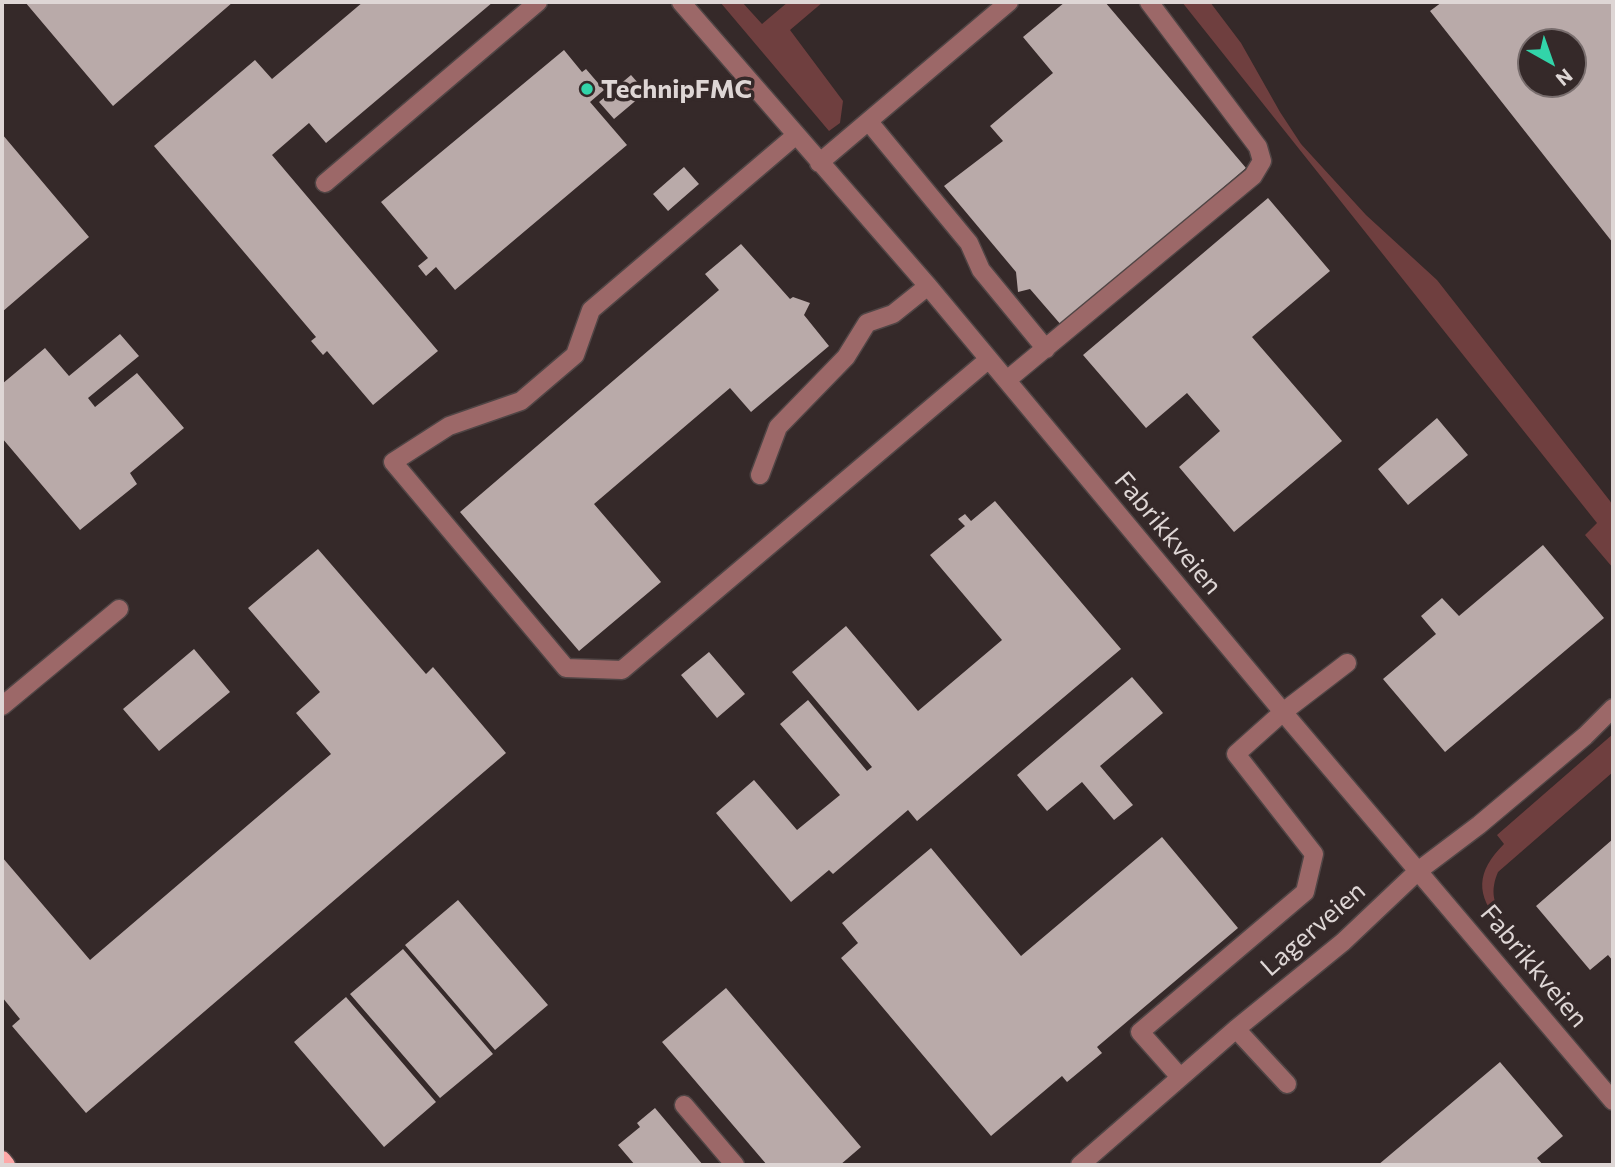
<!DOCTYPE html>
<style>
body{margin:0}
#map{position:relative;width:1615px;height:1167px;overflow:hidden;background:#352929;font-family:Commissioner,sans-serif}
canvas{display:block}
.frame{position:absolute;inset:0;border:4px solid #ded6d5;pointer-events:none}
.north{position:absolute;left:1517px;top:28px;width:70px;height:70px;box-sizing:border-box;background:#352929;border:2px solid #796e6e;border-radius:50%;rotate:140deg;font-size:19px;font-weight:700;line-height:28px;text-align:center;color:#ded6d5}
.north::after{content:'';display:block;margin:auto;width:24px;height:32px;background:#32d4a9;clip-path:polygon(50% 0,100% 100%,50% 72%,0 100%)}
</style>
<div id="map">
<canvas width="1615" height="1167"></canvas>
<div class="frame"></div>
<div class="north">N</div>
</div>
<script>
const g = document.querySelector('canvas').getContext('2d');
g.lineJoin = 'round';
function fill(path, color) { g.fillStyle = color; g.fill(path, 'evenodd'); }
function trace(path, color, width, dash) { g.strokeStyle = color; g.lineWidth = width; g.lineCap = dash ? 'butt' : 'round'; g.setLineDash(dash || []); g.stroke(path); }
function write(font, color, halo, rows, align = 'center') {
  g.font = font + ' Commissioner,sans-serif'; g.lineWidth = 7; g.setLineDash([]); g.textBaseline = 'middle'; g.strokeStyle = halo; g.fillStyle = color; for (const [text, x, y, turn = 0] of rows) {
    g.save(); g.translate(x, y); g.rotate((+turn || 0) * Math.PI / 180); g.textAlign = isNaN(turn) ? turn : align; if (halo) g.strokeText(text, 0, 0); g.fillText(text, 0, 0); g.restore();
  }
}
fill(new Path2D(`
 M 720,2 L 742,2 L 762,24 L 788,2 L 823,2 L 790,30 L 843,101 L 840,123 L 829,131 Z
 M 1182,2 L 1210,2 L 1241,43 L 1280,112 L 1301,144 L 1366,215 L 1437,280 L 1610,501 L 1613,506 L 1613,568 L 1585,535 L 1597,523 Z
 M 1613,734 L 1613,772 L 1498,872 C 1490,891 1493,904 1505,920 L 1501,924 C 1475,895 1476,872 1504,844 L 1497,835 Z`), '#6f3f3f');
fill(new Path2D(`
 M 25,2 L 233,2 L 113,106 Z
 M 363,2 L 493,2 L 326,143 L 309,123 L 272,155 L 438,351 L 373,405 L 327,351 L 323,355 L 311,341 L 316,337 L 154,146 L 255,60 L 272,79 Z
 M 1065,2 L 1105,2 L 1246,168 L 1062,326 L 1030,289 L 1018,292 L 1016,272 L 944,186 L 1003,141 L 990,126 L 1053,73 L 1023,37 Z
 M 1442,2 L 1613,2 L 1613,243 L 1430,11 ZM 1531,42 L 1573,42 L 1573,84 L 1531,84 Z
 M 564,50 L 582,72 L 586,69 L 604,90 L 590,102 L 627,145 L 455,290 L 436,267 L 426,276 L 418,266 L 428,258 L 381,202 Z
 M 631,75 L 646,92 L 614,119 L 599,102 Z
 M 2,134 L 89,237 L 2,312 Z
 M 684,167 L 699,184 L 668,211 L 653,194 Z
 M 1268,198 L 1330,271 L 1252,337 L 1342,441 L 1234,532 L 1179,467 L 1220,431 L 1187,393 L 1146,428 L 1083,355 Z
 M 741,244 L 790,299 L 793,297 L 810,303 L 804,315 L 829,346 L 751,412 L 730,388 L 594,504 L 661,582 L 579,651 L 460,512 L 719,290 L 705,274 Z
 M 120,334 L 139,356 L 88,398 L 95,407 L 137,373 L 184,428 L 130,473 L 137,484 L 80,530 L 2,438 L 2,384 L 45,348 L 69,376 Z
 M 1437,418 L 1468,455 L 1408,505 L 1378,469 Z
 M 995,501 L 1121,649 L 917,821 L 908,810 L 833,874 L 829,870 L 791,902 L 716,813 L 754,780 L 797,830 L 840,795 L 780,724 L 808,700 L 867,771 L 872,767 L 792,672 L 846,626 L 918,711 L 1002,640 L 930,555 L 965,526 L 958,519 L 965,514 L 971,521 Z
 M 1543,545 L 1604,618 L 1445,752 L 1383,679 L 1436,634 L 1421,616 L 1442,598 L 1459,616 Z
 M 318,549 L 426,674 L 433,667 L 506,753 L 86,1113 L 12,1026 L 20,1019 L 2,997 L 2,857 L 90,960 L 331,754 L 296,713 L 320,692 L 248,608 Z
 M 194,649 L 230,692 L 159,751 L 123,709 Z
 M 709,652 L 745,694 L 717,718 L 681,675 Z
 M 1132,677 L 1163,713 L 1100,766 L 1133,805 L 1114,820 L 1082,782 L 1047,811 L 1017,775 Z
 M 1162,837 L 1238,928 L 1097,1047 L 1102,1053 L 1067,1082 L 1062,1076 L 991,1136 L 841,958 L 858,943 L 842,923 L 931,848 L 1021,956 Z
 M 1613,839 L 1613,961 L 1608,955 L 1590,970 L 1536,906 Z
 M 458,900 L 548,1005 L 495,1050 L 405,945 Z
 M 403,949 L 493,1054 L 440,1098 L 350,994 Z
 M 726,988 L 861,1147 L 840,1165 L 767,1165 L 662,1042 Z
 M 346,997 L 436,1102 L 384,1147 L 294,1042 Z
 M 1500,1062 L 1563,1136 L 1537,1158 L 1543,1165 L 1378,1165 Z
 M 655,1108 L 703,1165 L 635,1165 L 618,1145 L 640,1127 L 637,1123 Z`), '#b9aaa9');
const minor = new Path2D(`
 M 681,2 L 928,286 L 1283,712 L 1613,1101
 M 869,122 L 969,243 L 981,270 L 1046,349
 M 795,136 L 591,310 L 575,355 L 521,401 L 449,426 L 393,462 L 566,668 L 622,670 L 989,359
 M 819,163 L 1009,2
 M 325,183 L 538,2
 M 1007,380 L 1253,176 L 1262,161 L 1258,147 L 1149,2
 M 760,475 L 778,427 L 846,357 L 867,323 L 893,314 L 928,286
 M 2,706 L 119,609
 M 1236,1029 L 1287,1084
 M 1180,1077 L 1140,1032 L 1305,892 L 1314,854 L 1236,754 L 1283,712 L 1347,663
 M 684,1105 L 735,1165
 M 1080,1165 L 1236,1029 L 1343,942 L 1418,871 L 1479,825 L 1585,736 L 1613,708`);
const major = new Path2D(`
 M 2,1160 L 6,1165`);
trace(minor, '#504545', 21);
trace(major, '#504545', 21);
trace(minor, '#9c6868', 18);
trace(major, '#fea8a8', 18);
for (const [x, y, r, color] of [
 [587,89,7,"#32d4a9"]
]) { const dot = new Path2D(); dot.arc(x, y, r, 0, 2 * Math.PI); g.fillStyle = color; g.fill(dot); trace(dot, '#352929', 2.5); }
write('bold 26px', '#ded6d5', '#352929', [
 ["TechnipFMC",601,89]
], 'left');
write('26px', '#ded6d5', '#352929', [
 ["Fabrikkveien",1168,533,50],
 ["Lagerveien",1313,929,-41],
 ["Fabrikkveien",1534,966,50]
]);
</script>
